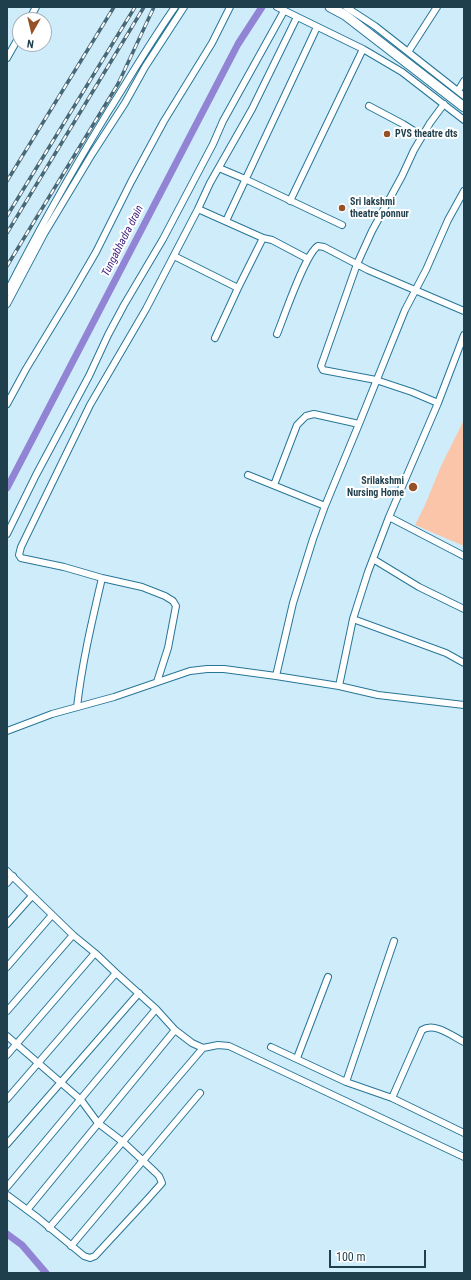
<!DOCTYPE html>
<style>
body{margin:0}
#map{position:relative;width:471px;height:1280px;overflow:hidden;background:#cfecfb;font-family:"Roboto Condensed",sans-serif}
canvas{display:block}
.frame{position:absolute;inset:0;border:8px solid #1f3f4d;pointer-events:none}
.north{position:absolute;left:12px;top:12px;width:40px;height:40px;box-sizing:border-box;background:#fff;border:1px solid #a5b2b8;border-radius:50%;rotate:188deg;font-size:11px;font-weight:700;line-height:16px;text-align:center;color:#1f3f4d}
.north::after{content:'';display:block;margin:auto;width:14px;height:18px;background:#965226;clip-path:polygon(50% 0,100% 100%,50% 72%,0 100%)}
.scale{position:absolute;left:329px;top:1250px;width:97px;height:18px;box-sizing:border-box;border:2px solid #1f3f4d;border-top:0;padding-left:5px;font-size:12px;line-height:14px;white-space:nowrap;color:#1f3f4d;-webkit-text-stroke:3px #fff;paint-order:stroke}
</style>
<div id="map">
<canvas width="471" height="1280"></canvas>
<div class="frame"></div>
<div class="north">N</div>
<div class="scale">100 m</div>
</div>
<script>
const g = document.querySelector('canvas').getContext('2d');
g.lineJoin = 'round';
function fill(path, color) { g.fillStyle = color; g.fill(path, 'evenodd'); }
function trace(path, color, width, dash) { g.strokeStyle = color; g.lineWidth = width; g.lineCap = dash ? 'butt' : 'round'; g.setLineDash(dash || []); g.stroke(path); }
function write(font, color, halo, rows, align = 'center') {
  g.font = font + ' "Roboto Condensed",sans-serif'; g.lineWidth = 4; g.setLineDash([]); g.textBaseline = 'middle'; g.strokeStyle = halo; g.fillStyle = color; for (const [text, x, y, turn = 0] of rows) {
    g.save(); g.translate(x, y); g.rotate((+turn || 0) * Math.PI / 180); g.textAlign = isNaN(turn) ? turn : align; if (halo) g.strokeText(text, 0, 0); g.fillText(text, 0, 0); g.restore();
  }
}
fill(new Path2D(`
 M 464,420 L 464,546 L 415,525 L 425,505 L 441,466 Z`), '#fac5a8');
trace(new Path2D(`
 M 7,488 L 238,44 L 262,7
 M 7,1234 L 22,1245 L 46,1273`), '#9284d4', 7);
const minor = new Path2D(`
 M 277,7 L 363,49 L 402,72 L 464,120
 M 346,7 L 375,26 L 464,96
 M 297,17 L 252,109 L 210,183 L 198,209 L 263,238 L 272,240 L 308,259
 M 29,20 L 36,7
 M 408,52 L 437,7
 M 7,58 L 20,35
 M 458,91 L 464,81
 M 369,106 L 403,124 L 422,136
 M 219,168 L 245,179 L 342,225
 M 290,201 L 363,49
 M 226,221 L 317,27
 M 174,256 L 238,288
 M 7,292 C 38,231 72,171 108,112 C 130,77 151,41 175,7
 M 7,304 L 44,234 L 92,154 L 125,103 L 145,67 L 184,7
 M 277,334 C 284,317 305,254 318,246 L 324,247 L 368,270 L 464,311
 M 215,338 L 238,288 L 263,238
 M 438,403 L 412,392 L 376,380 L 323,370 L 321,366 L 357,264 L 372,231 L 402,176 L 414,150 L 430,123 L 444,104
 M 7,404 L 26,369 L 71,295 L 96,252 L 131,182 L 164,121 L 212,43 L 230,7
 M 248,475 L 325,506
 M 274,485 L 297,425 L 306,416 L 314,414 L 359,424
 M 389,517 L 464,556
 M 7,534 L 36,475 L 89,376 L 108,335 L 124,305 L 163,239 L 213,144 L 223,121 L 284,11
 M 373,559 L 419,587 L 464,609
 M 353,619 L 446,653 L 464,663
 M 276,676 L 293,603 L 313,539 L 325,506 L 359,424 L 405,310 L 426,270 L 448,220 L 464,191
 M 157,682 L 168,648 L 175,611 L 176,606 L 173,601 L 165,596 L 142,587 L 102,578 L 64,567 L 21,558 L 19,555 L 21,547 L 90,405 L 146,309 L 198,209
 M 339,686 L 353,619 L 368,572 L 389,517 L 438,403 L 464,335
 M 77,707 C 82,663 92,621 102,578
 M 7,731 L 52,714 L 114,697 L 190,671 L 207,669 L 224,669 L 276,676 L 339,686 L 378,695 L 464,705
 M 7,871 L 73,935 L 95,953 L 116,973 L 156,1009 L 175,1030 L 192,1043 L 203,1048 L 218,1045 L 229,1046 L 464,1157
 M 7,883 L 13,876
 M 7,924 L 32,896
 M 7,967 L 52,915
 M 7,1011 L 73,935
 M 7,1036 L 81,1100 L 98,1123 L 123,1142 L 155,1172 L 159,1176 L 162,1183 L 145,1202 L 95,1256 L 90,1258 L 84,1256 L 38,1218 L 7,1195
 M 271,1047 L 346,1082 L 392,1098 L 464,1133
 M 7,1055 L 95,953
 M 297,1058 L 328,977
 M 346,1082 L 394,941
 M 392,1098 L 422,1030 C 435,1022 452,1036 464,1042
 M 7,1099 L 116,973
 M 7,1144 L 139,993
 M 7,1187 L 156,1009
 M 27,1210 L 175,1030
 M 49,1228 L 203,1048
 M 71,1246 L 200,1093`);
const secondary = new Path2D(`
 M 330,7 L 345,15 L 464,107`);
trace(minor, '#277697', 8);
trace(secondary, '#277697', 11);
trace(minor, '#fff', 6);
trace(secondary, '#fff', 9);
const rail = new Path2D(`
 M 7,181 L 114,7
 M 7,216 L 135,7
 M 7,233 L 144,7
 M 7,266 L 118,84 L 154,7`);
trace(rail, '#486876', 3.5);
trace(rail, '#fff', 2, [6]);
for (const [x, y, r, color] of [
 [387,134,4,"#965226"],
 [342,208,4,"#965226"],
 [413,487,5,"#965226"]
]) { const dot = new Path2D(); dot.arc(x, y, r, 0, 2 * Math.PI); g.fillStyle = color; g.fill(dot); trace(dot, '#fff', 1.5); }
write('bold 10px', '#1f3f4d', '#fff', [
 ["PVS theatre dts",395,134],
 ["Sri lakshmi",350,202],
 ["theatre ponnur",350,214],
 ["Srilakshmi",404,481,"right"],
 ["Nursing Home",404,493,"right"]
], 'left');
write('italic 11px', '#412582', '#fff', [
 ["Tungabhadra drain",123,241,-63]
]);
</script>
